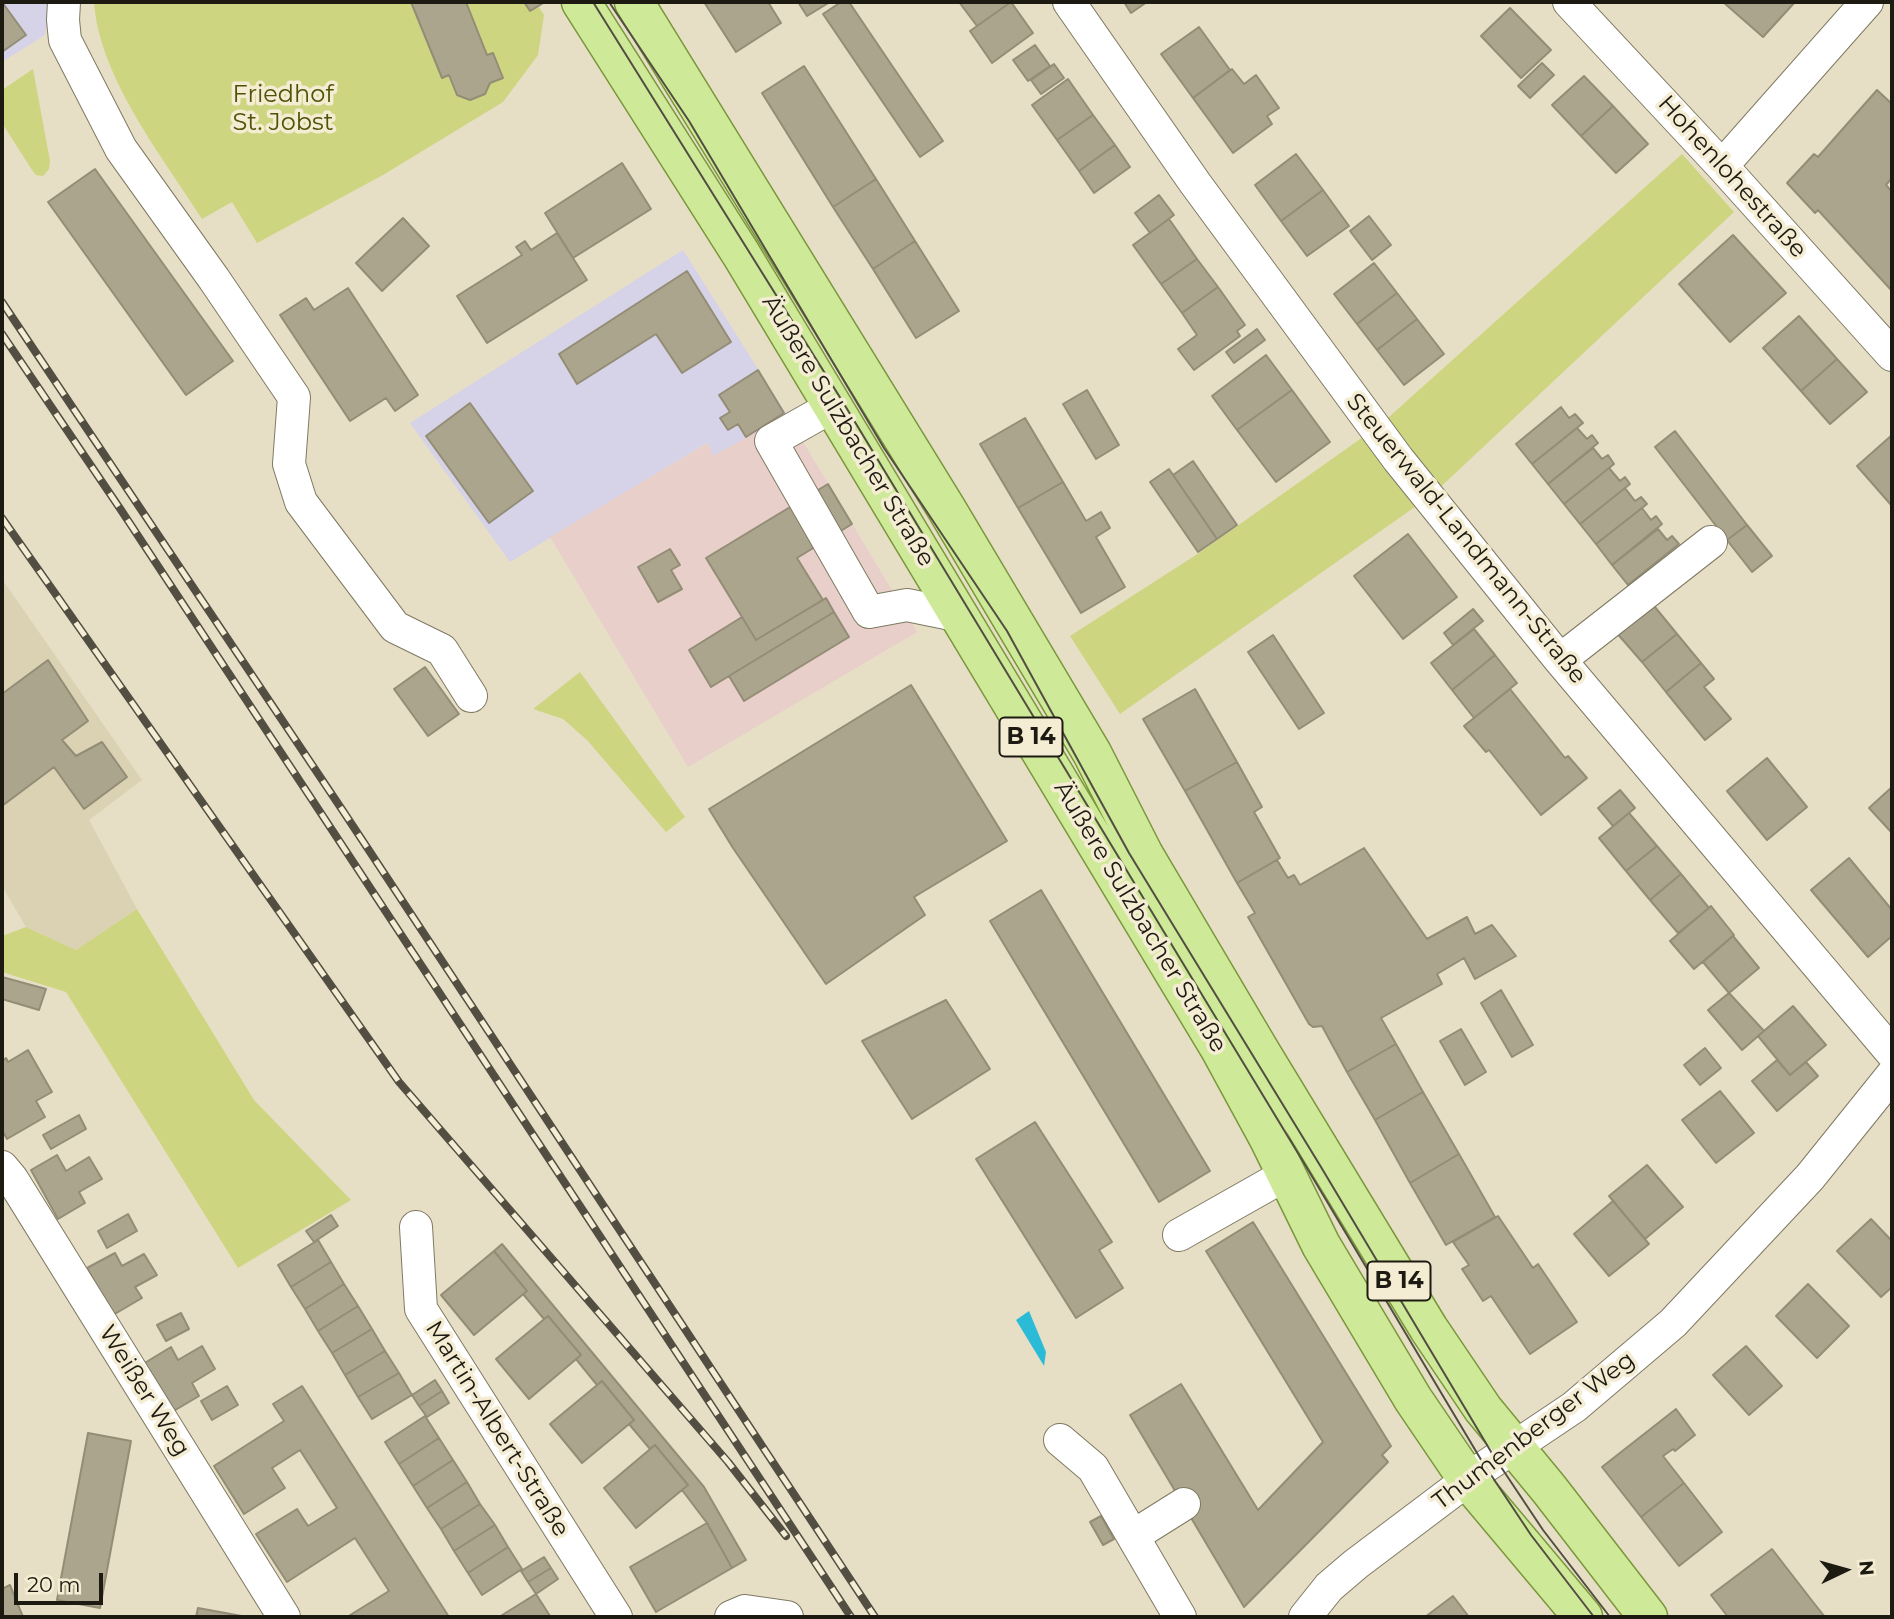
<!DOCTYPE html>
<meta charset="utf-8">
<style>
body{margin:0}
#map{position:relative;width:1894px;height:1619px;overflow:hidden;background:#e6dfc6;font-family:Montserrat,sans-serif}
canvas{display:block}
.frame{position:absolute;inset:0;border:4px solid #1c1a11;pointer-events:none}
.north{position:absolute;left:1810px;top:1535px;width:70px;height:70px;-webkit-text-stroke:5px #f4ecd3;paint-order:stroke;rotate:85deg;font-size:19px;font-weight:700;line-height:28px;text-align:center;color:#1c1a11}
.north::after{content:'';display:block;margin:auto;width:24px;height:32px;background:#1c1a11;clip-path:polygon(50% 0,100% 100%,50% 72%,0 100%)}
.scale{position:absolute;left:14px;top:1573px;width:89px;height:32px;box-sizing:border-box;border:4px solid #1c1a11;border-top:0;padding-left:9px;font-size:21px;line-height:24px;white-space:nowrap;color:#1c1a11;-webkit-text-stroke:5px #f4ecd3;paint-order:stroke}
</style>
<div id="map">
<canvas width="1894" height="1619"></canvas>
<div class="frame"></div>
<div class="north">N</div>
<div class="scale">20 m</div>
</div>
<script>
const g = document.querySelector('canvas').getContext('2d');
g.lineJoin = 'round';
function fill(path, color) { g.fillStyle = color; g.fill(path, 'evenodd'); }
function trace(path, color, width, dash) { g.strokeStyle = color; g.lineWidth = width; g.lineCap = dash ? 'butt' : 'round'; g.setLineDash(dash || []); g.stroke(path); }
function write(font, color, halo, rows, align = 'center') {
  g.font = font + ' Montserrat,sans-serif'; g.lineWidth = 7; g.setLineDash([]); g.textBaseline = 'middle'; g.strokeStyle = halo; g.fillStyle = color; for (const [text, x, y, turn = 0] of rows) {
    g.save(); g.translate(x, y); g.rotate((+turn || 0) * Math.PI / 180); g.textAlign = isNaN(turn) ? turn : align; if (halo) g.strokeText(text, 0, 0); g.fillText(text, 0, 0); g.restore();
  }
}
fill(new Path2D(`
 M 2,2 L 51,2 L 45,35 L 2,62 Z
 M 683,250 L 787,415 L 713,457 L 707,443 L 510,562 L 410,423 Z`), '#d6d2e7');
fill(new Path2D(`
 M 787,415 L 917,632 L 688,767 L 550,537 L 708,443 L 713,456 Z`), '#e8cfc9');
fill(new Path2D(`
 M 2,579 L 142,780 L 89,820 L 137,909 L 76,950 L 26,927 L 2,886 Z`), '#dbd2b3');
fill(new Path2D(`
 M 94,2 L 524,2 L 530,11 L 538,6 L 544,15 L 538,55 L 503,102 L 383,175 L 257,243 L 232,202 L 202,219 C 162,156 99,77 94,2 Z
 M 33,69 L 50,161 L 49,169 L 43,176 L 36,175 L 32,170 L 2,123 L 2,90 Z
 M 1682,154 L 1734,212 L 1432,495 L 1120,714 L 1070,636 L 1199,553 L 1380,425 Z
 M 580,672 L 685,817 L 666,832 L 587,740 L 563,719 L 533,709 Z
 M 137,909 L 254,1100 L 351,1200 L 238,1268 L 66,992 L 2,972 L 2,936 L 26,927 L 76,950 Z`), '#ced580');
fill(new Path2D(`
 M 1029,1311 L 1046,1352 L 1044,1366 L 1016,1320 Z`), '#2bbbd6');
const building = new Path2D(`
 M 2,2 L 26,35 L 2,52 Z
 M 411,2 L 466,2 L 487,55 L 493,53 L 503,78 L 490,83 L 485,94 L 470,100 L 457,95 L 449,75 L 442,78 Z
 M 524,2 L 545,2 L 530,11 Z
 M 704,2 L 768,2 L 781,23 L 736,52 Z
 M 798,2 L 830,2 L 807,16 Z
 M 841,2 L 849,2 L 943,141 L 920,157 L 823,14 Z
 M 959,2 L 1011,2 L 977,26 Z
 M 1011,2 L 1033,33 L 992,63 L 970,31 Z
 M 1124,2 L 1147,2 L 1131,13 Z
 M 1723,2 L 1795,2 L 1763,37 Z
 M 1510,8 L 1551,50 L 1521,78 L 1481,36 Z
 M 1199,27 L 1230,70 L 1193,98 L 1161,54 Z
 M 1035,45 L 1050,66 L 1028,81 L 1013,60 Z
 M 1542,63 L 1554,75 L 1530,98 L 1518,86 Z
 M 1054,64 L 1064,78 L 1041,94 L 1031,80 Z
 M 804,66 L 876,179 L 833,207 L 762,93 Z
 M 1232,69 L 1244,84 L 1256,75 L 1279,108 L 1267,116 L 1272,124 L 1233,153 L 1193,98 Z
 M 1584,76 L 1613,106 L 1581,136 L 1552,105 Z
 M 1068,79 L 1093,115 L 1057,140 L 1032,105 Z
 M 1877,90 L 1892,104 L 1892,178 L 1886,185 L 1892,192 L 1892,291 L 1818,210 L 1815,213 L 1787,183 L 1814,154 L 1818,157 Z
 M 1613,106 L 1648,144 L 1616,173 L 1581,136 Z
 M 1093,115 L 1115,145 L 1079,171 L 1057,140 Z
 M 1115,145 L 1130,167 L 1094,193 L 1079,171 Z
 M 1296,154 L 1323,190 L 1281,221 L 1255,185 Z
 M 622,163 L 651,209 L 573,258 L 545,213 Z
 M 95,169 L 233,361 L 186,395 L 48,202 Z
 M 876,179 L 915,241 L 873,269 L 833,207 Z
 M 1323,190 L 1349,226 L 1307,256 L 1281,221 Z
 M 1159,195 L 1174,215 L 1150,233 L 1135,213 Z
 M 1369,216 L 1391,245 L 1372,260 L 1350,231 Z
 M 403,218 L 429,246 L 382,291 L 356,263 Z
 M 1169,219 L 1197,259 L 1161,284 L 1133,245 Z
 M 557,233 L 587,280 L 487,343 L 457,296 L 522,255 L 516,247 L 525,241 L 531,250 Z
 M 1733,235 L 1786,293 L 1730,342 L 1679,284 Z
 M 915,241 L 959,311 L 916,338 L 873,269 Z
 M 1197,259 L 1218,287 L 1182,313 L 1161,284 Z
 M 1374,263 L 1397,293 L 1357,324 L 1334,294 Z
 M 687,271 L 731,342 L 682,373 L 656,334 L 577,384 L 559,354 Z
 M 1218,287 L 1245,325 L 1237,331 L 1240,336 L 1194,370 L 1178,349 L 1197,335 L 1182,313 Z
 M 348,288 L 418,395 L 395,411 L 386,398 L 350,421 L 280,315 L 306,298 L 314,310 Z
 M 1397,293 L 1417,319 L 1377,350 L 1357,324 Z
 M 1799,316 L 1837,359 L 1801,391 L 1763,348 Z
 M 1417,319 L 1444,354 L 1404,385 L 1377,350 Z
 M 1257,329 L 1265,340 L 1234,363 L 1226,352 Z
 M 1266,355 L 1292,390 L 1237,430 L 1212,396 Z
 M 1837,359 L 1867,392 L 1830,424 L 1801,391 Z
 M 758,370 L 784,413 L 746,437 L 738,424 L 728,430 L 720,418 L 730,412 L 719,395 Z
 M 1087,390 L 1119,445 L 1096,459 L 1063,404 Z
 M 1292,390 L 1330,442 L 1276,482 L 1237,430 Z
 M 470,403 L 533,491 L 489,523 L 426,436 Z
 M 1561,407 L 1569,418 L 1575,414 L 1583,423 L 1532,464 L 1516,444 Z
 M 1025,418 L 1063,482 L 1018,508 L 980,444 Z
 M 1577,428 L 1587,439 L 1592,435 L 1598,443 L 1548,484 L 1532,464 Z
 M 1675,431 L 1747,525 L 1727,540 L 1655,447 Z
 M 1892,435 L 1892,506 L 1857,466 Z
 M 1593,448 L 1602,459 L 1608,455 L 1614,464 L 1564,504 L 1548,484 Z
 M 1193,461 L 1237,525 L 1217,539 L 1173,475 Z
 M 1609,468 L 1620,481 L 1625,477 L 1630,484 L 1580,524 L 1564,504 Z
 M 1169,469 L 1217,539 L 1198,552 L 1150,482 Z
 M 1063,482 L 1086,521 L 1101,512 L 1110,528 L 1096,537 L 1125,587 L 1081,613 L 1018,508 Z
 M 828,484 L 852,524 L 797,558 L 823,600 L 756,640 L 706,558 Z
 M 1625,488 L 1635,501 L 1641,497 L 1647,504 L 1596,544 L 1580,524 Z
 M 1642,508 L 1651,520 L 1656,516 L 1662,524 L 1612,565 L 1596,544 Z
 M 1747,525 L 1772,556 L 1752,572 L 1727,540 Z
 M 1658,529 L 1667,540 L 1672,536 L 1679,544 L 1628,585 L 1612,565 Z
 M 1408,534 L 1457,597 L 1403,639 L 1354,576 Z
 M 670,549 L 680,565 L 671,570 L 682,589 L 658,602 L 638,567 Z
 M 826,598 L 834,612 L 711,687 L 689,650 L 742,617 L 756,640 Z
 M 1650,601 L 1677,634 L 1642,662 L 1615,631 Z
 M 1473,609 L 1483,621 L 1453,645 L 1444,633 Z
 M 834,612 L 849,637 L 744,701 L 729,676 Z
 M 1474,629 L 1495,655 L 1452,690 L 1431,663 Z
 M 1677,634 L 1701,663 L 1666,692 L 1642,662 Z
 M 1273,635 L 1324,713 L 1299,729 L 1248,652 Z
 M 1495,655 L 1517,683 L 1474,718 L 1452,690 Z
 M 48,660 L 88,721 L 62,740 L 76,756 L 102,742 L 127,777 L 84,809 L 54,767 L 2,806 L 2,694 Z
 M 1701,663 L 1714,679 L 1704,687 L 1731,719 L 1705,740 L 1666,692 Z
 M 425,667 L 459,714 L 428,736 L 394,689 Z
 M 911,685 L 1007,841 L 914,897 L 925,915 L 826,984 L 733,848 L 709,809 Z
 M 1195,689 L 1237,762 L 1185,791 L 1143,719 Z
 M 1510,689 L 1565,758 L 1568,756 L 1587,778 L 1541,815 L 1489,750 L 1486,752 L 1464,726 Z
 M 1767,758 L 1807,807 L 1767,840 L 1727,791 Z
 M 1237,762 L 1262,807 L 1254,812 L 1280,858 L 1237,883 L 1185,791 Z
 M 1892,787 L 1892,833 L 1869,808 Z
 M 1620,790 L 1635,808 L 1613,826 L 1598,808 Z
 M 1629,813 L 1657,846 L 1626,871 L 1599,838 Z
 M 1657,846 L 1681,874 L 1650,900 L 1626,871 Z
 M 1364,848 L 1427,939 L 1467,917 L 1475,934 L 1492,925 L 1516,956 L 1475,979 L 1464,958 L 1437,974 L 1442,984 L 1381,1018 L 1396,1044 L 1347,1072 L 1322,1026 L 1313,1027 L 1309,1024 L 1248,917 L 1255,913 L 1237,883 L 1277,860 L 1288,878 L 1294,875 L 1300,885 Z
 M 1849,858 L 1892,910 L 1892,936 L 1868,957 L 1811,890 Z
 M 1681,874 L 1709,908 L 1678,933 L 1650,900 Z
 M 1041,890 L 1210,1171 L 1159,1202 L 990,921 Z
 M 1711,906 L 1734,935 L 1694,969 L 1670,941 Z
 M 1733,936 L 1759,968 L 1729,993 L 1703,962 Z
 M 2,977 L 46,989 L 39,1010 L 2,999 Z
 M 1501,990 L 1533,1045 L 1512,1057 L 1481,1003 Z
 M 1729,993 L 1764,1031 L 1742,1050 L 1708,1010 Z
 M 946,1000 L 990,1069 L 912,1119 L 862,1041 Z
 M 1793,1006 L 1826,1045 L 1790,1075 L 1758,1036 Z
 M 1461,1029 L 1486,1072 L 1465,1085 L 1440,1041 Z
 M 1396,1044 L 1423,1092 L 1375,1120 L 1347,1072 Z
 M 1705,1048 L 1721,1068 L 1700,1085 L 1684,1065 Z
 M 28,1050 L 52,1092 L 36,1101 L 45,1117 L 7,1139 L 2,1130 L 2,1061 L 6,1058 L 8,1062 Z
 M 1777,1060 L 1790,1075 L 1806,1062 L 1818,1076 L 1777,1111 L 1752,1081 Z
 M 1720,1091 L 1754,1133 L 1716,1163 L 1682,1120 Z
 M 1423,1092 L 1459,1154 L 1410,1183 L 1375,1120 Z
 M 79,1115 L 86,1129 L 51,1149 L 43,1135 Z
 M 1035,1122 L 1112,1242 L 1099,1250 L 1123,1288 L 1076,1318 L 976,1159 Z
 M 1459,1154 L 1495,1217 L 1446,1245 L 1410,1183 Z
 M 57,1155 L 66,1171 L 89,1157 L 102,1179 L 79,1192 L 85,1203 L 58,1219 L 31,1170 Z
 M 1647,1165 L 1683,1207 L 1645,1239 L 1609,1196 Z
 M 1613,1201 L 1649,1244 L 1609,1276 L 1574,1234 Z
 M 128,1214 L 137,1231 L 107,1248 L 98,1231 Z
 M 331,1215 L 338,1226 L 314,1242 L 306,1231 Z
 M 1498,1216 L 1533,1268 L 1538,1264 L 1577,1322 L 1530,1354 L 1491,1296 L 1483,1301 L 1462,1269 L 1469,1265 L 1453,1242 Z
 M 1871,1219 L 1892,1241 L 1892,1287 L 1881,1297 L 1837,1251 Z
 M 1253,1222 L 1391,1446 L 1382,1455 L 1388,1462 L 1244,1607 L 1130,1415 L 1181,1384 L 1258,1510 L 1323,1442 L 1206,1251 Z
 M 318,1240 L 331,1262 L 291,1287 L 278,1265 Z
 M 502,1244 L 704,1487 L 746,1560 L 732,1568 L 707,1523 L 682,1490 L 688,1485 L 655,1445 L 650,1449 L 629,1424 L 634,1420 L 602,1381 L 597,1385 L 576,1359 L 581,1355 L 548,1316 L 544,1319 L 523,1294 L 527,1291 L 494,1251 Z
 M 494,1251 L 527,1291 L 474,1335 L 441,1295 Z
 M 115,1253 L 122,1266 L 144,1254 L 157,1275 L 135,1287 L 142,1298 L 113,1315 L 87,1268 Z
 M 331,1262 L 344,1284 L 305,1309 L 291,1287 Z
 M 344,1284 L 358,1306 L 318,1331 L 305,1309 Z
 M 1808,1284 L 1849,1326 L 1817,1358 L 1776,1316 Z
 M 358,1306 L 372,1329 L 332,1353 L 318,1331 Z
 M 181,1313 L 189,1329 L 166,1341 L 157,1325 Z
 M 548,1316 L 581,1355 L 529,1399 L 496,1359 Z
 M 372,1329 L 385,1351 L 345,1375 L 332,1353 Z
 M 202,1346 L 215,1369 L 192,1383 L 199,1396 L 172,1412 L 143,1364 L 171,1347 L 178,1360 Z
 M 1746,1346 L 1782,1386 L 1749,1415 L 1713,1375 Z
 M 385,1351 L 399,1373 L 358,1397 L 345,1375 Z
 M 399,1373 L 412,1395 L 372,1419 L 358,1397 Z
 M 435,1380 L 442,1391 L 419,1406 L 412,1395 Z
 M 602,1381 L 634,1420 L 582,1463 L 550,1424 Z
 M 227,1386 L 238,1405 L 212,1420 L 201,1401 Z
 M 302,1386 L 449,1617 L 347,1617 L 389,1591 L 355,1538 L 287,1582 L 256,1534 L 297,1509 L 308,1526 L 337,1508 L 300,1450 L 272,1468 L 285,1488 L 244,1514 L 214,1466 L 284,1421 L 273,1404 Z
 M 442,1391 L 449,1403 L 427,1417 L 419,1406 Z
 M 1676,1409 L 1695,1435 L 1675,1451 L 1673,1449 L 1663,1456 L 1684,1483 L 1641,1517 L 1602,1467 Z
 M 425,1416 L 439,1438 L 399,1464 L 385,1442 Z
 M 88,1433 L 131,1441 L 100,1608 L 57,1600 Z
 M 439,1438 L 453,1460 L 413,1486 L 399,1464 Z
 M 655,1445 L 688,1485 L 636,1528 L 604,1488 Z
 M 453,1460 L 467,1482 L 427,1508 L 413,1486 Z
 M 467,1482 L 480,1504 L 441,1529 L 427,1508 Z
 M 1684,1483 L 1722,1532 L 1679,1566 L 1641,1517 Z
 M 480,1504 L 495,1525 L 454,1551 L 441,1529 Z
 M 1101,1516 L 1114,1539 L 1103,1545 L 1090,1522 Z
 M 707,1523 L 732,1568 L 656,1612 L 630,1567 Z
 M 495,1525 L 508,1547 L 468,1573 L 454,1551 Z
 M 508,1547 L 522,1569 L 482,1595 L 468,1573 Z
 M 1772,1549 L 1813,1602 L 1825,1617 L 1728,1617 L 1711,1595 Z
 M 544,1557 L 551,1568 L 528,1582 L 521,1571 Z
 M 551,1568 L 558,1579 L 536,1594 L 528,1582 Z
 M 10,1585 L 23,1617 L 2,1617 L 2,1589 Z
 M 536,1594 L 550,1616 L 548,1617 L 499,1617 Z
 M 1453,1596 L 1469,1617 L 1425,1617 Z
 M 198,1608 L 247,1617 L 196,1617 Z`);
fill(building, '#aca58d');
trace(building, '#938d76', 2);
const minor = new Path2D(`
 M 64,2 L 63,20 L 65,40 L 121,149 L 214,279 L 294,397 L 289,464 L 301,502 L 395,627 L 442,650 L 471,696
 M 1069,2 L 1195,183 L 1398,459 L 1560,660 L 1892,1053
 M 1569,2 L 1722,166 L 1892,355
 M 1722,166 L 1867,2
 M 833,406 L 771,441 L 869,612 L 907,605 L 961,616
 M 1560,660 L 1711,542
 M 2,1167 L 12,1179 L 284,1617
 M 416,1227 L 421,1309 L 616,1617
 M 1179,1235 L 1287,1174
 M 1060,1440 L 1093,1468 L 1180,1617
 M 1133,1536 L 1184,1504
 M 731,1617 L 745,1611 L 787,1617
 M 1305,1617 L 1329,1587 L 1356,1564 L 1486,1466 L 1574,1407 L 1673,1323 L 1810,1177 L 1892,1075`);
const major = new Path2D(`
 M 581,2 L 741,254 L 1220,1049 L 1269,1139 L 1321,1245 L 1413,1399 L 1468,1480 L 1583,1617
 M 634,2 L 946,508 L 1092,753 L 1144,855 L 1260,1051 L 1429,1329 L 1483,1409 L 1549,1489 L 1648,1617`);
trace(minor, '#7f7962', 34);
trace(major, '#7a973b', 41);
trace(minor, '#fff', 32);
trace(major, '#cee997', 38);
trace(new Path2D(`
 M 593,2 L 841,399 L 1307,1168 L 1483,1463 L 1531,1535 L 1594,1617
 M 609,2 L 689,121 L 884,448 L 1007,631 L 1129,853 L 1321,1167 L 1493,1455 L 1543,1530 L 1610,1617`), '#524e41', 2);
const rail = new Path2D(`
 M 2,302 L 343,811 L 875,1617
 M 2,334 L 121,510 L 851,1617
 M 2,518 L 399,1082 L 728,1462 L 786,1536`);
trace(rail, '#524e41', 8);
trace(rail, '#f4ecd3', 5, [16]);
for (const [x, y, w] of [
 [1031,737,63],
 [1399,1281,63]
]) { const box = new Path2D(); box.roundRect(x - w / 2, y - 19.5, w, 39, 5); g.fillStyle = '#f4ecd3'; g.fill(box); trace(box, '#1c1a11', 2); }
write('bold 23px', '#1c1a11', null, [
 ["B 14",1031,737],
 ["B 14",1399,1281]
]);
write('24px', '#4f5207', '#f4ecd3', [
 ["Friedhof",283,95],
 ["St. Jobst",283,123]
]);
write('24px', '#1c1a11', '#f4ecd3', [
 ["Hohenlohestraße",1732,177,48],
 ["Äußere Sulzbacher Straße",848,431,59],
 ["Steuerwald-Landmann-Straße",1466,539,51],
 ["Äußere Sulzbacher Straße",1140,917,59],
 ["Weißer Weg",144,1391,58],
 ["Martin-Albert-Straße",497,1429,58],
 ["Thumenberger Weg",1534,1431,-37]
]);
</script>
